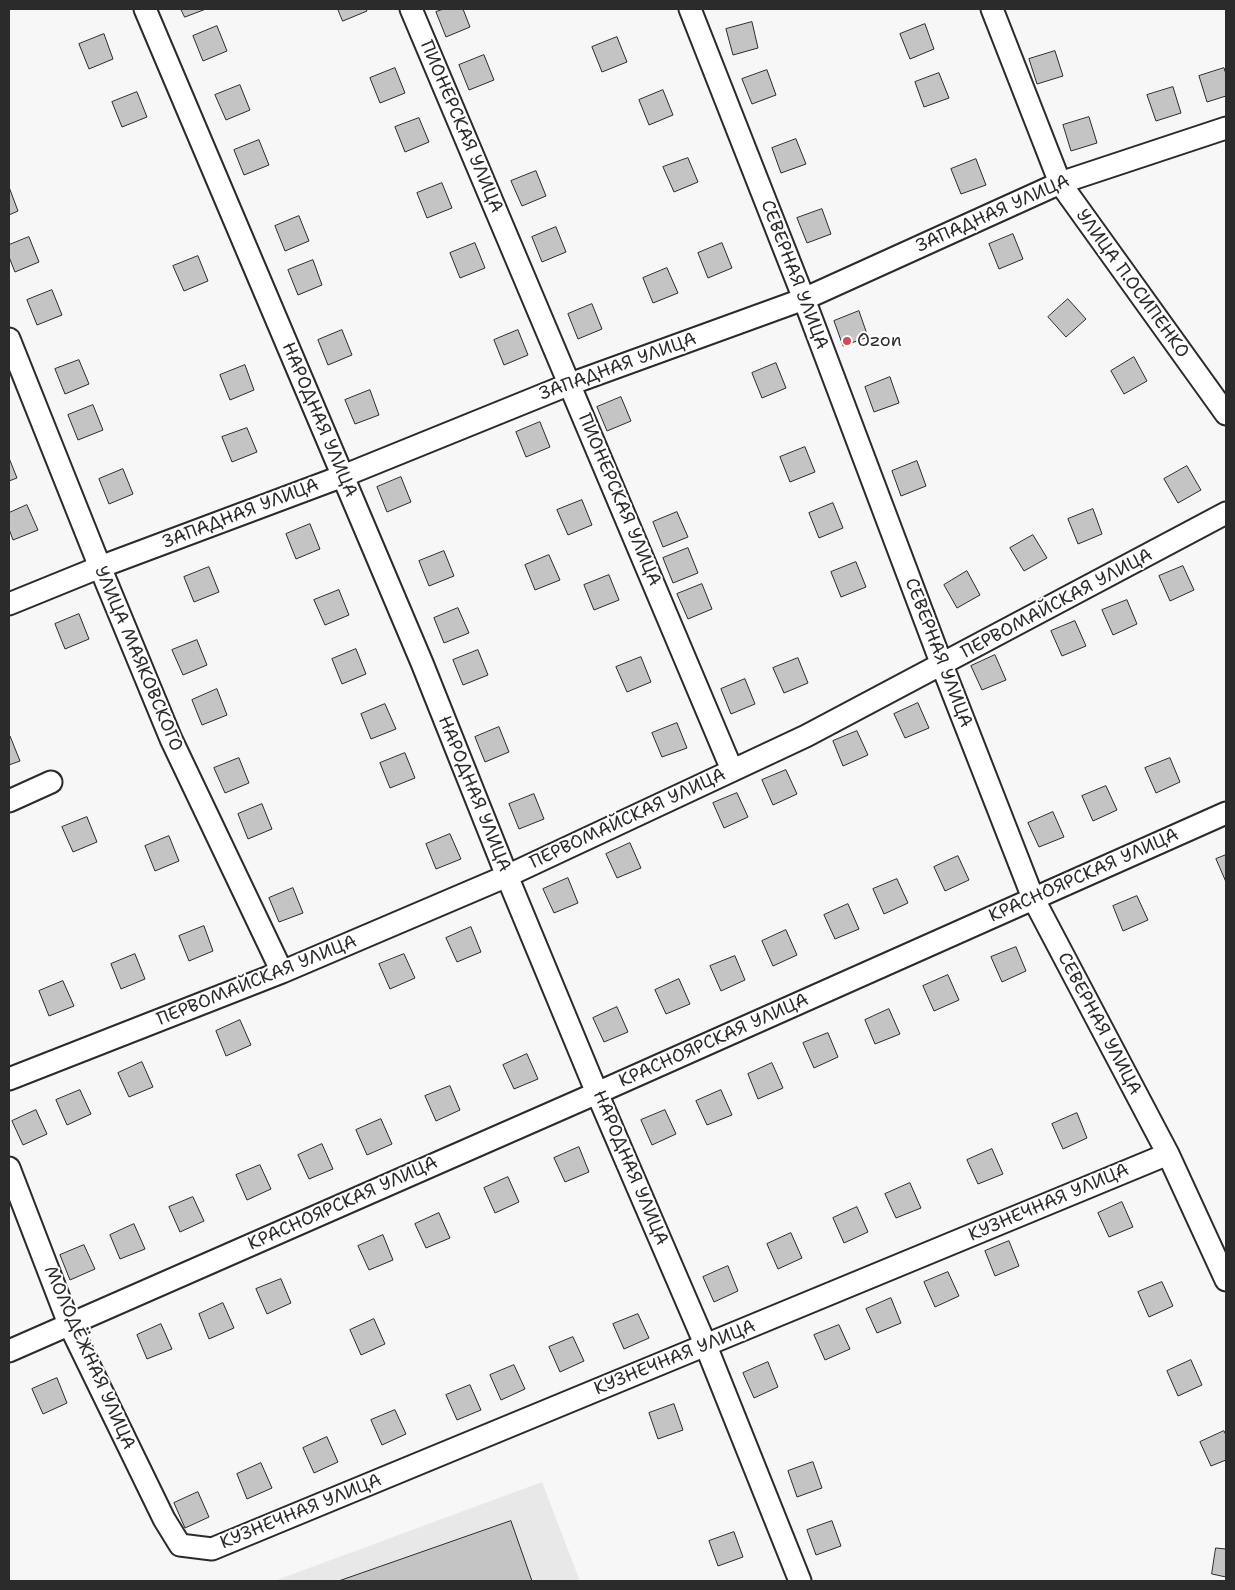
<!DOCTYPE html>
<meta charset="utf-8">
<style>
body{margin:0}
#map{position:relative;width:1235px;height:1590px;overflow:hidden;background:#f7f7f7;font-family:"Shantell Sans",sans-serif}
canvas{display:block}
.frame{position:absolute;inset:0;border:10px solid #2b2b2b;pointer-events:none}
</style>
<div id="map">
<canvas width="1235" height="1590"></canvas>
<div class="frame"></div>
</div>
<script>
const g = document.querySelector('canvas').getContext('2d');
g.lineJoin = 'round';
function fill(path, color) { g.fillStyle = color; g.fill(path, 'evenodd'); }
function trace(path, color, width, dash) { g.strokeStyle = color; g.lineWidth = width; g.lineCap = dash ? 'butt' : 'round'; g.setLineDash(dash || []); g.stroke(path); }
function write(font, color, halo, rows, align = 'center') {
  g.font = font + ' "Shantell Sans",sans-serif'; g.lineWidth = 4; g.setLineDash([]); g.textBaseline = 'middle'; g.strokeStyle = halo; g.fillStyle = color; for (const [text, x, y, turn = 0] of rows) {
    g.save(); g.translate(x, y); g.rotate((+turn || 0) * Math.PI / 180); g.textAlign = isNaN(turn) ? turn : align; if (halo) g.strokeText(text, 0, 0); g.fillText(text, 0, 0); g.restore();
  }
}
fill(new Path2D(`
 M 542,1482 L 580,1581 L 274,1581 Z`), '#e8e8e8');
const building = new Path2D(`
 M 181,9 L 206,9 L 185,17 Z
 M 338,9 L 366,9 L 367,11 L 343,21 Z
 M 444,9 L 463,9 L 470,27 L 446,37 L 436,12 Z
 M 752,22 L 758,48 L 733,55 L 726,29 Z
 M 925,24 L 934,49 L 910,59 L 900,34 Z
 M 217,26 L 227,51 L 203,61 L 193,36 Z
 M 104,34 L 113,59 L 89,69 L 79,44 Z
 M 617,37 L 627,62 L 602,72 L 592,47 Z
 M 1055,51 L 1063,76 L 1037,84 L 1029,59 Z
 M 484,55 L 494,80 L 469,90 L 459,65 Z
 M 395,68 L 405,93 L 380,103 L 370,78 Z
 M 1224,68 L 1226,74 L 1226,96 L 1207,102 L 1199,76 Z
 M 767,70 L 776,95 L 752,104 L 742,79 Z
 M 939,73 L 949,98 L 924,107 L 915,82 Z
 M 240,85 L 250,110 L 226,120 L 215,95 Z
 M 1173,87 L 1181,113 L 1156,121 L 1147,95 Z
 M 663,90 L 673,115 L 649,125 L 639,100 Z
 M 137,92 L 147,117 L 122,127 L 112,102 Z
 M 1089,117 L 1097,143 L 1071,151 L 1063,125 Z
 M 419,118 L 429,142 L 405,152 L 395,127 Z
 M 796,139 L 806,164 L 781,173 L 772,148 Z
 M 259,140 L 269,165 L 244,175 L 234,150 Z
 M 688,158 L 698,182 L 674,192 L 663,167 Z
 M 976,159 L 986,185 L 961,194 L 951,169 Z
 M 536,171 L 546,196 L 522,206 L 511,181 Z
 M 442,183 L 452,208 L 427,218 L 417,193 Z
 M 9,187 L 18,211 L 9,215 Z
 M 822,209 L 831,234 L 807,243 L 797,218 Z
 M 299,216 L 309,241 L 285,251 L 275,226 Z
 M 556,227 L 566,252 L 542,262 L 532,237 Z
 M 1013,234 L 1023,259 L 999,269 L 989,244 Z
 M 29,237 L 39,262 L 15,272 L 9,257 L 9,245 Z
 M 475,243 L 485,268 L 460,278 L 450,253 Z
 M 722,243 L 732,268 L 708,278 L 698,253 Z
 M 198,256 L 208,281 L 184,291 L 173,266 Z
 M 313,260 L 322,285 L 298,295 L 288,270 Z
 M 667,268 L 678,293 L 653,303 L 643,278 Z
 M 52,290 L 62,315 L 37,325 L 27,300 Z
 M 1068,299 L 1086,319 L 1066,337 L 1048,317 Z
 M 592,304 L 602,329 L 578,339 L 568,314 Z
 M 859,311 L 868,337 L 843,346 L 834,321 Z
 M 342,330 L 352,355 L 328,365 L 318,340 Z
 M 518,330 L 528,355 L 504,365 L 494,340 Z
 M 1134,357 L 1147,381 L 1124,394 L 1111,371 Z
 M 79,360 L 89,384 L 65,394 L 55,369 Z
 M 776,363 L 786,388 L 762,398 L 752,373 Z
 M 245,365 L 254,390 L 230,400 L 220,375 Z
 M 890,377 L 899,403 L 874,412 L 865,387 Z
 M 370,390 L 379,415 L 355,424 L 345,400 Z
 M 621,397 L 631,421 L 607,431 L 597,407 Z
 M 93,405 L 103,430 L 78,440 L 68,415 Z
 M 540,422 L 550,447 L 526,457 L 516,432 Z
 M 247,428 L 257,452 L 232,462 L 222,437 Z
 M 805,447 L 815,472 L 790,482 L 780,457 Z
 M 9,458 L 17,478 L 9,481 Z
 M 917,461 L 926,486 L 901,496 L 892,471 Z
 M 1187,466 L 1201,490 L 1178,503 L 1164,479 Z
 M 123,469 L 133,494 L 109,504 L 99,479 Z
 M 401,477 L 411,502 L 387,512 L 377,487 Z
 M 582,500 L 592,525 L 568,535 L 557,510 Z
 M 833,503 L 843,528 L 819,538 L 809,513 Z
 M 27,505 L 38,530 L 13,540 L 9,529 L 9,513 Z
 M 1093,509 L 1102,534 L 1078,544 L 1068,519 Z
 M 677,512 L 688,537 L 663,547 L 653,522 Z
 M 310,524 L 320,549 L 296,559 L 286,534 Z
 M 1033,535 L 1047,558 L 1024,571 L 1010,548 Z
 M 688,548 L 698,573 L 673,583 L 663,558 Z
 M 444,551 L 454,576 L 429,586 L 419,561 Z
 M 549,555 L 560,580 L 535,590 L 525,565 Z
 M 856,562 L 866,587 L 841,597 L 831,572 Z
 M 1183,566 L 1194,590 L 1170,601 L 1159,576 Z
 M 209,567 L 219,592 L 194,602 L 184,577 Z
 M 967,571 L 980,595 L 957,608 L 944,585 Z
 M 609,575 L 619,600 L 594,610 L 584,585 Z
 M 702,584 L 712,609 L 688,619 L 677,594 Z
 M 339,590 L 349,615 L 325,625 L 314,600 Z
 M 1127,600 L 1137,624 L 1113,635 L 1102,610 Z
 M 458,608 L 469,633 L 444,643 L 434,618 Z
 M 79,614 L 89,639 L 65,649 L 55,624 Z
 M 1075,621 L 1086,646 L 1062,656 L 1051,631 Z
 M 197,640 L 207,665 L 183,675 L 172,650 Z
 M 356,649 L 366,674 L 342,684 L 332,659 Z
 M 478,650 L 488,675 L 463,685 L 453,660 Z
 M 995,655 L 1006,680 L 982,690 L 971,666 Z
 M 641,657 L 651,682 L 627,692 L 616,667 Z
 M 798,658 L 808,683 L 784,693 L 773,668 Z
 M 745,679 L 755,704 L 731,714 L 721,689 Z
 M 217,689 L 227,715 L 202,725 L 192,700 Z
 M 918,703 L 929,728 L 905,738 L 894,714 Z
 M 385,704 L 396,729 L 371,739 L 361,714 Z
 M 677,723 L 687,748 L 662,757 L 652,733 Z
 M 499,727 L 509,752 L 485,762 L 475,737 Z
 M 857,731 L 868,755 L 843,766 L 833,741 Z
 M 9,736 L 10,736 L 20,761 L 9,765 Z
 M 405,753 L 415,778 L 390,788 L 380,763 Z
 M 239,758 L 249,783 L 225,793 L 214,768 Z
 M 1170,758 L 1180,782 L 1156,793 L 1145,768 Z
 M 786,770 L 797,794 L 773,805 L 762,780 Z
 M 1106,786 L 1117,810 L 1093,821 L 1082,796 Z
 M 737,793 L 748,817 L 724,828 L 713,803 Z
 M 534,794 L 544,819 L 519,829 L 509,804 Z
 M 262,804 L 272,829 L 248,839 L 238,814 Z
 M 1053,812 L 1064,837 L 1039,847 L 1028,823 Z
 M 87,817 L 97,842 L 73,852 L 62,827 Z
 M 450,834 L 461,859 L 436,869 L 426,844 Z
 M 169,836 L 179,861 L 155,871 L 145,846 Z
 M 630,843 L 641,868 L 617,878 L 606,854 Z
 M 1226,855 L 1226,882 L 1216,859 Z
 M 958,856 L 969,880 L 945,891 L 934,867 Z
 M 568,878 L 578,903 L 554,913 L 543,889 Z
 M 897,879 L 908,903 L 884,914 L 873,889 Z
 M 293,888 L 303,913 L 279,922 L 269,898 Z
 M 1137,896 L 1148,920 L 1123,931 L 1113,906 Z
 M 848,904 L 859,929 L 835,939 L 824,915 Z
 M 204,926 L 213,951 L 189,961 L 179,936 Z
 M 471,927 L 481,952 L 457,962 L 446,938 Z
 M 786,930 L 797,955 L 773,966 L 762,941 Z
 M 1016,947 L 1026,971 L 1002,982 L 991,957 Z
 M 135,954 L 145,979 L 121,989 L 111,964 Z
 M 404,954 L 415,978 L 390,989 L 379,964 Z
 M 735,956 L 745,980 L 721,991 L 710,966 Z
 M 948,975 L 959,1000 L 934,1011 L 923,986 Z
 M 679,979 L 690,1004 L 666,1014 L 655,990 Z
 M 63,981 L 74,1006 L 49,1016 L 39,991 Z
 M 617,1007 L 628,1032 L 604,1042 L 593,1018 Z
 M 889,1009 L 900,1034 L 875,1044 L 865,1020 Z
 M 240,1020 L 251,1045 L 226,1056 L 216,1031 Z
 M 828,1033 L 838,1057 L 814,1068 L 803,1043 Z
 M 527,1054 L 538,1079 L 514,1089 L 503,1065 Z
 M 142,1062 L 153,1087 L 129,1097 L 118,1073 Z
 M 772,1063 L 783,1088 L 758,1099 L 748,1074 Z
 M 450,1086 L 460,1110 L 436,1121 L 425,1096 Z
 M 80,1090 L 91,1114 L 67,1125 L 56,1100 Z
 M 721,1090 L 732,1115 L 707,1125 L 696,1101 Z
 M 36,1110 L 47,1134 L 23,1145 L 12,1121 Z
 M 665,1110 L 676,1134 L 652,1145 L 641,1120 Z
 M 1077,1113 L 1087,1138 L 1063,1149 L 1052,1124 Z
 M 381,1119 L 392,1144 L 367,1155 L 356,1130 Z
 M 322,1144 L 333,1169 L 309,1179 L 298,1155 Z
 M 579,1147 L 589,1172 L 565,1182 L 554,1158 Z
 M 992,1149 L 1003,1174 L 978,1184 L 967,1160 Z
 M 260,1165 L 271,1189 L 247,1200 L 236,1175 Z
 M 508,1177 L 519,1202 L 495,1213 L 484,1188 Z
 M 910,1183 L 921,1208 L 896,1218 L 885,1194 Z
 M 193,1197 L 204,1221 L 180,1232 L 169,1207 Z
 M 1122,1202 L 1133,1227 L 1109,1237 L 1098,1213 Z
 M 857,1207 L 868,1232 L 844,1243 L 833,1218 Z
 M 439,1213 L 450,1238 L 426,1248 L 415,1224 Z
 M 134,1224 L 145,1249 L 120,1259 L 110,1235 Z
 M 791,1233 L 802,1258 L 778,1269 L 767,1244 Z
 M 383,1235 L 393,1260 L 369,1270 L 358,1246 Z
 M 1009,1241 L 1019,1266 L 995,1276 L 985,1251 Z
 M 84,1245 L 95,1269 L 70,1280 L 60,1255 Z
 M 728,1266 L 738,1291 L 714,1302 L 703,1277 Z
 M 948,1272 L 959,1296 L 935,1307 L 924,1282 Z
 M 281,1279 L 291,1303 L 267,1314 L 256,1289 Z
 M 1162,1282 L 1173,1306 L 1149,1317 L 1138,1292 Z
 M 891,1298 L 901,1323 L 877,1333 L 866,1309 Z
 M 223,1303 L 234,1328 L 209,1339 L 199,1314 Z
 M 638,1314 L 649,1338 L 624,1349 L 613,1324 Z
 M 374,1319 L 385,1344 L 361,1355 L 350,1330 Z
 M 161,1324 L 172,1349 L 147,1359 L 137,1335 Z
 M 839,1325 L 850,1349 L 825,1360 L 814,1335 Z
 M 573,1337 L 584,1361 L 560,1372 L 549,1347 Z
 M 1191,1360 L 1202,1385 L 1178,1396 L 1167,1371 Z
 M 768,1362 L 778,1387 L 754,1398 L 743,1373 Z
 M 514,1365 L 525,1389 L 501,1400 L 490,1375 Z
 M 57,1378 L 67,1403 L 43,1414 L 32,1389 Z
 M 470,1385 L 481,1410 L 457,1420 L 446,1395 Z
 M 674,1404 L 683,1430 L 658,1439 L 649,1413 Z
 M 395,1410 L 406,1434 L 382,1445 L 371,1420 Z
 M 1224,1431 L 1226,1435 L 1226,1460 L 1211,1466 L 1200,1442 Z
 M 327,1437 L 338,1462 L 314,1473 L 303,1448 Z
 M 813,1462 L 822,1488 L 797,1497 L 788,1471 Z
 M 261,1463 L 272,1488 L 247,1499 L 237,1474 Z
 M 198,1492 L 209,1517 L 185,1528 L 174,1503 Z
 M 511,1521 L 532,1581 L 339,1581 Z
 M 832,1521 L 841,1546 L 816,1555 L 807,1530 Z
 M 734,1532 L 743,1557 L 718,1566 L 709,1541 Z
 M 1216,1548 L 1226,1549 L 1226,1577 L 1212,1574 Z`);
fill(building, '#c4c4c4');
trace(building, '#2b2b2b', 1);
const minor = new Path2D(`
 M 145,9 L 422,663 L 507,876 L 597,1093 L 706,1346 L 800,1581
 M 411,9 L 732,770
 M 690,9 L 804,299 L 942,665 L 1033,898 L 1168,1154 L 1226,1280
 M 992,9 L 1060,183 L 1226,414
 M 9,339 L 100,567 L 171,739 L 282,972
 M 9,604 L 100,567 L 343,476 L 570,384 L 804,299 L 1060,183 L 1226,128
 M 9,801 L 51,782
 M 9,1079 L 282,972 L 507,876 L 806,736 L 1226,513
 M 9,1168 L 69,1324 L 164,1519 L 180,1545 L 212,1549 L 1168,1154
 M 9,1351 L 597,1093 L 1226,813`);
trace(minor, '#2b2b2b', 25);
trace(minor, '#fff', 21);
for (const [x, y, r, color] of [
 [847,341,5,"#d1495b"]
]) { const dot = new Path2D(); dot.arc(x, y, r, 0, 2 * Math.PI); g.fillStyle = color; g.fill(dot); trace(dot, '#fff', 2); }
write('18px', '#2b2b2b', '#fff', [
 ["ПИОНЕРСКАЯ УЛИЦА",461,127,67],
 ["ЗАПАДНАЯ УЛИЦА",993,214,-24],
 ["СЕВЕРНАЯ УЛИЦА",794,275,69],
 ["УЛИЦА П.ОСИПЕНКО",1132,284,54],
 ["ЗАПАДНАЯ УЛИЦА",618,367,-20],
 ["НАРОДНАЯ УЛИЦА",319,420,67],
 ["ПИОНЕРСКАЯ УЛИЦА",619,500,67],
 ["ЗАПАДНАЯ УЛИЦА",241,514,-21],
 ["ПЕРВОМАЙСКАЯ УЛИЦА",1057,604,-28],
 ["СЕВЕРНАЯ УЛИЦА",938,653,69],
 ["УЛИЦА МАЯКОВСКОГО",138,659,67],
 ["НАРОДНАЯ УЛИЦА",474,794,68],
 ["ПЕРВОМАЙСКАЯ УЛИЦА",628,819,-25],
 ["КРАСНОЯРСКАЯ УЛИЦА",1084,876,-24],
 ["ПЕРВОМАЙСКАЯ УЛИЦА",257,981,-22],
 ["СЕВЕРНАЯ УЛИЦА",1099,1024,62],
 ["КРАСНОЯРСКАЯ УЛИЦА",714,1041,-24],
 ["НАРОДНАЯ УЛИЦА",630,1168,67],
 ["КУЗНЕЧНАЯ УЛИЦА",1049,1203,-23],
 ["КРАСНОЯРСКАЯ УЛИЦА",343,1204,-24],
 ["МОЛОДЁЖНАЯ УЛИЦА",89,1358,66],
 ["КУЗНЕЧНАЯ УЛИЦА",675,1358,-22],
 ["КУЗНЕЧНАЯ УЛИЦА",301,1512,-22]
]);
write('18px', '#2b2b2b', '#fff', [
 ["Ozon",857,341]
], 'left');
</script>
